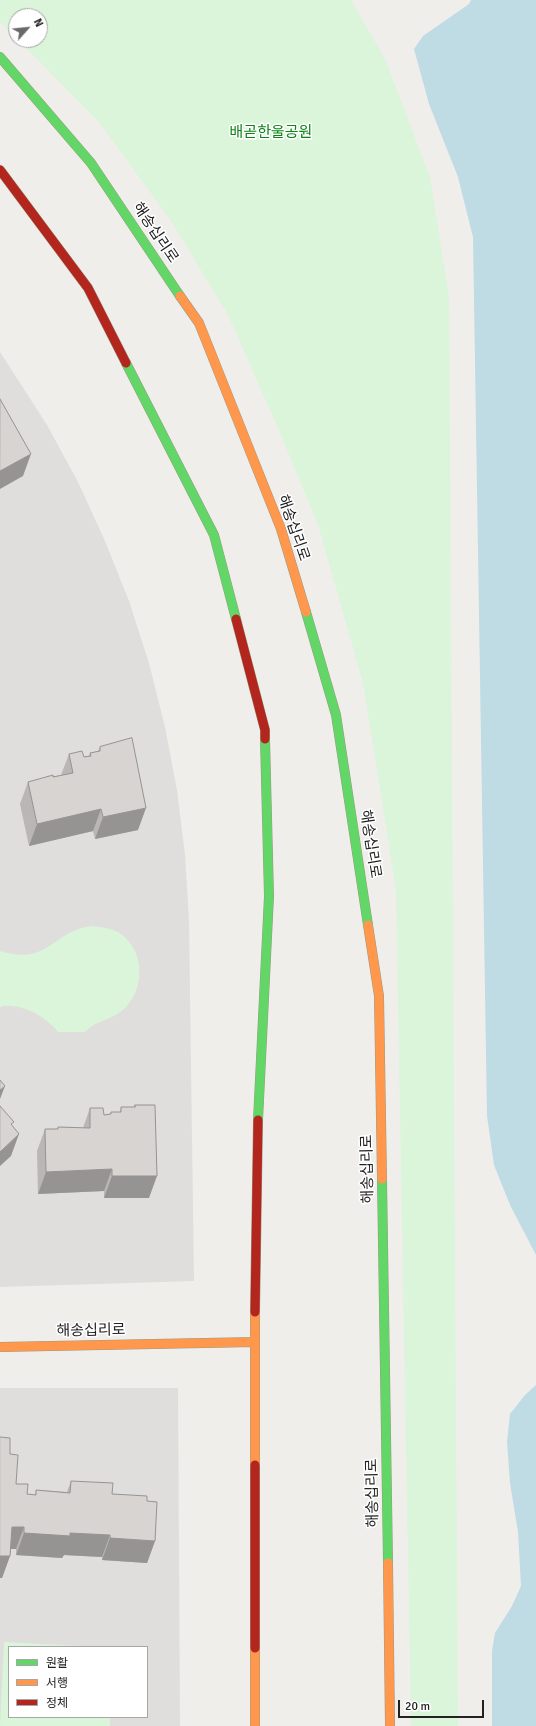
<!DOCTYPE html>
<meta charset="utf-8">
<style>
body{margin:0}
#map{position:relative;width:536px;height:1726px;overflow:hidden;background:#f0eeeb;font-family:Signika,"Noto Sans KR",sans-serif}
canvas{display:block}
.legend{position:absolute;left:8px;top:1646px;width:140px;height:72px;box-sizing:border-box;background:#fff;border:1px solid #a7a7a7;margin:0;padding:5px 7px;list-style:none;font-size:12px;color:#222}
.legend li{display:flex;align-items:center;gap:8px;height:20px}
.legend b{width:20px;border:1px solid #a7a7a7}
.north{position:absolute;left:8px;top:8px;width:40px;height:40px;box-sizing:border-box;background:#fff;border:1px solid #a7a7a7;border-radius:50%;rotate:63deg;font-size:11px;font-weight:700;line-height:16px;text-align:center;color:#222}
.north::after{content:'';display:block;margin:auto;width:14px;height:18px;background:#6a6968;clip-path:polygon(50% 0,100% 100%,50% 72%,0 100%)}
.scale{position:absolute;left:398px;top:1700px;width:86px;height:18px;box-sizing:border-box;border:2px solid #222;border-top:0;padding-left:5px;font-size:12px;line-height:14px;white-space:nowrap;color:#222;-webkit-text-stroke:3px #fff;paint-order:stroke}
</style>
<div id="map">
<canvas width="536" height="1726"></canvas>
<ul class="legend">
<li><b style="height:5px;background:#63d668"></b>원활</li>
<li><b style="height:5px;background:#ff974d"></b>서행</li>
<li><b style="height:5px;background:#b3261e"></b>정체</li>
</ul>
<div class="north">N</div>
<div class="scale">20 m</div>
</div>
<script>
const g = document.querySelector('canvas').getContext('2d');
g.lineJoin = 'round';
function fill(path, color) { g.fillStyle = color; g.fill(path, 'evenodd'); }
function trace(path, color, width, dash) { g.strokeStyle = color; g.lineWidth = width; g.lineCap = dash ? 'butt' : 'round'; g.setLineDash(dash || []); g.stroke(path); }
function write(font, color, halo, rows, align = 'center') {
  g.font = font + ' Signika,"Noto Sans KR",sans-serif'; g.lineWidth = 3; g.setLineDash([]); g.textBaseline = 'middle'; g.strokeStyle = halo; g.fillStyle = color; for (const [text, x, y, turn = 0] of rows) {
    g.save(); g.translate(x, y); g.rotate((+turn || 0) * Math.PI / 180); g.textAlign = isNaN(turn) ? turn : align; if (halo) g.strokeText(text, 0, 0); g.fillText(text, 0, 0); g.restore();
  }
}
fill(new Path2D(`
 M 0,352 L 47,425 L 78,482 L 105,541 L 129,601 L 149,663 L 165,727 L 177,790 L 185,855 L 189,920 L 194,1281 L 0,1287 Z
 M 0,1388 L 178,1388 L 180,1726 L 0,1726 ZM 9,1647 L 147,1647 L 147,1717 L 9,1717 Z`), '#dfdedc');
fill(new Path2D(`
 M 0,0 L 351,0 L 386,61 L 430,177 L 449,297 L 458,1726 L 411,1726 L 396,890 L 363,683 L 318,525 L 278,428 L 228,315 L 173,224 L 100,123 L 18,40 L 40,40 L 40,16 L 16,16 L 16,38 L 0,22 Z
 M 92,926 C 101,927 110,928 118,932 C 144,948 146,986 126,1007 C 114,1020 96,1020 85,1032 L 58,1032 C 46,1018 31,1008 12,1006 C 8,1006 4,1005 0,1007 L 0,951 C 50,966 51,931 92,926 Z
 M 4,1642 L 79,1646 L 9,1647 L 9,1717 L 110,1717 L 110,1726 L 0,1726 Z`), '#daf5da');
fill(new Path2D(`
 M 471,0 L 536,0 L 536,1255 L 510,1205 L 494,1165 L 487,1116 L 473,237 L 458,177 L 429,104 L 414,49 L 423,36 L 469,4 Z
 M 536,1385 L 536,1726 L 492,1726 L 492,1651 L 495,1633 L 512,1606 L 521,1586 L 518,1532 L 510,1483 L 507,1442 L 510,1414 L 525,1395 Z`), '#bfdbe3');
const fast = new Path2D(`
 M 0,57 L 91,163 L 180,296
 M 126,363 L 214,535 L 236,619
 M 306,612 L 336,715 L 368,925
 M 258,1120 L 269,896 L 265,739
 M 382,1179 L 388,1563`);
const slow = new Path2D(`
 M 180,296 L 199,323 L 281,529 L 306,612
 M 368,925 L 379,996 L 382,1179
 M 0,1347 L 255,1342
 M 255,1465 L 255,1312
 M 388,1563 L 390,1726
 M 255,1648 L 255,1726`);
const jam = new Path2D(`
 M 0,170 L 88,288 L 126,363
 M 236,619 L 265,730 L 265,739
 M 255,1312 L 258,1120
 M 255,1465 L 255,1648`);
trace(fast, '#999a82', 10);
trace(slow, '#999a82', 10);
trace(jam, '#999a82', 10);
trace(fast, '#63d668', 9);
trace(slow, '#ff974d', 9);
trace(jam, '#b3261e', 9);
fill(new Path2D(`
 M 100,747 L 138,830 L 95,839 L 93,831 L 29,846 L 20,804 L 28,782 L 61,775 L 69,754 L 84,757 L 89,756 L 90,753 L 98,751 Z
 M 135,1105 L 149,1198 L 104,1198 L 104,1191 L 38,1194 L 37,1151 L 45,1129 L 57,1129 L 58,1127 L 83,1128 L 90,1108 L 104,1115 L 110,1114 L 111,1112 L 120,1112 L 121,1107 L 134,1107 Z
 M 10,1454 L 16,1484 L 27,1494 L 35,1495 L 36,1490 L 67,1492 L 71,1481 L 112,1494 L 147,1501 L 155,1541 L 147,1563 L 102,1560 L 102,1557 L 64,1555 L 62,1558 L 16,1555 L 16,1549 L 11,1549 L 10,1556 L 2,1578 Z`), '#b9b6b5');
fill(new Path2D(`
 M 31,454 L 23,476 L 0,489 L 0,471 Z
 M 146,808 L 138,830 L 95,839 L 103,817 Z
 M 101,809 L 93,831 L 29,846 L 37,824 Z
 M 5,1086 L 0,1099 L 0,1090 Z
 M 19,1134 L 11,1156 L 0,1166 L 0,1152 Z
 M 112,1169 L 104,1191 L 38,1194 L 46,1172 Z
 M 112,1176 L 157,1176 L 149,1198 L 104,1198 Z
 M 12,1527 L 24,1527 L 16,1549 L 4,1549 Z
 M 24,1533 L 70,1533 L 110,1535 L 102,1557 L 64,1555 L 62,1558 L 16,1555 Z
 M 110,1538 L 155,1541 L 147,1563 L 102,1560 Z
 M 0,1556 L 10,1556 L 2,1578 L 0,1578 Z`), '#969493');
const building = new Path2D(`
 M 0,399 L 31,454 L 0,471 Z
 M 132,738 L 146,808 L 103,817 L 101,809 L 37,824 L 28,782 L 53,775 L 53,777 L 73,773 L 69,754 L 82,751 L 84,757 L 91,756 L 90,753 L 100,751 L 100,747 Z
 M 0,1080 L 5,1086 L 0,1090 Z
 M 135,1105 L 155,1105 L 157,1176 L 112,1176 L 112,1169 L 46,1172 L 45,1129 L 58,1129 L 58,1127 L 90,1128 L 90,1108 L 103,1108 L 104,1115 L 111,1114 L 111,1112 L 121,1112 L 121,1107 L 135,1107 Z
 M 0,1106 L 14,1122 L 11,1124 L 19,1134 L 0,1152 Z
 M 0,1437 L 10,1438 L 10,1454 L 18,1455 L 16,1484 L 28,1484 L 27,1494 L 36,1495 L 36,1490 L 70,1493 L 71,1481 L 113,1483 L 112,1494 L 147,1496 L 147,1501 L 157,1502 L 155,1541 L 110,1538 L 110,1535 L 70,1533 L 70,1536 L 24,1533 L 24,1527 L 12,1527 L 10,1556 L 0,1556 Z`);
fill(building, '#d7d4d2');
trace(building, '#969493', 1);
write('15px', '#0c8416', '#fff', [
 ["배곧한울공원",271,133]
]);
write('15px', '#222', '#fff', [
 ["해송십리로",155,233,56],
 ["해송십리로",293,528,71],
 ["해송십리로",370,844,81],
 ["해송십리로",368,1169,-91],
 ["해송십리로",91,1331,-1],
 ["해송십리로",373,1493,-91]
]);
</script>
